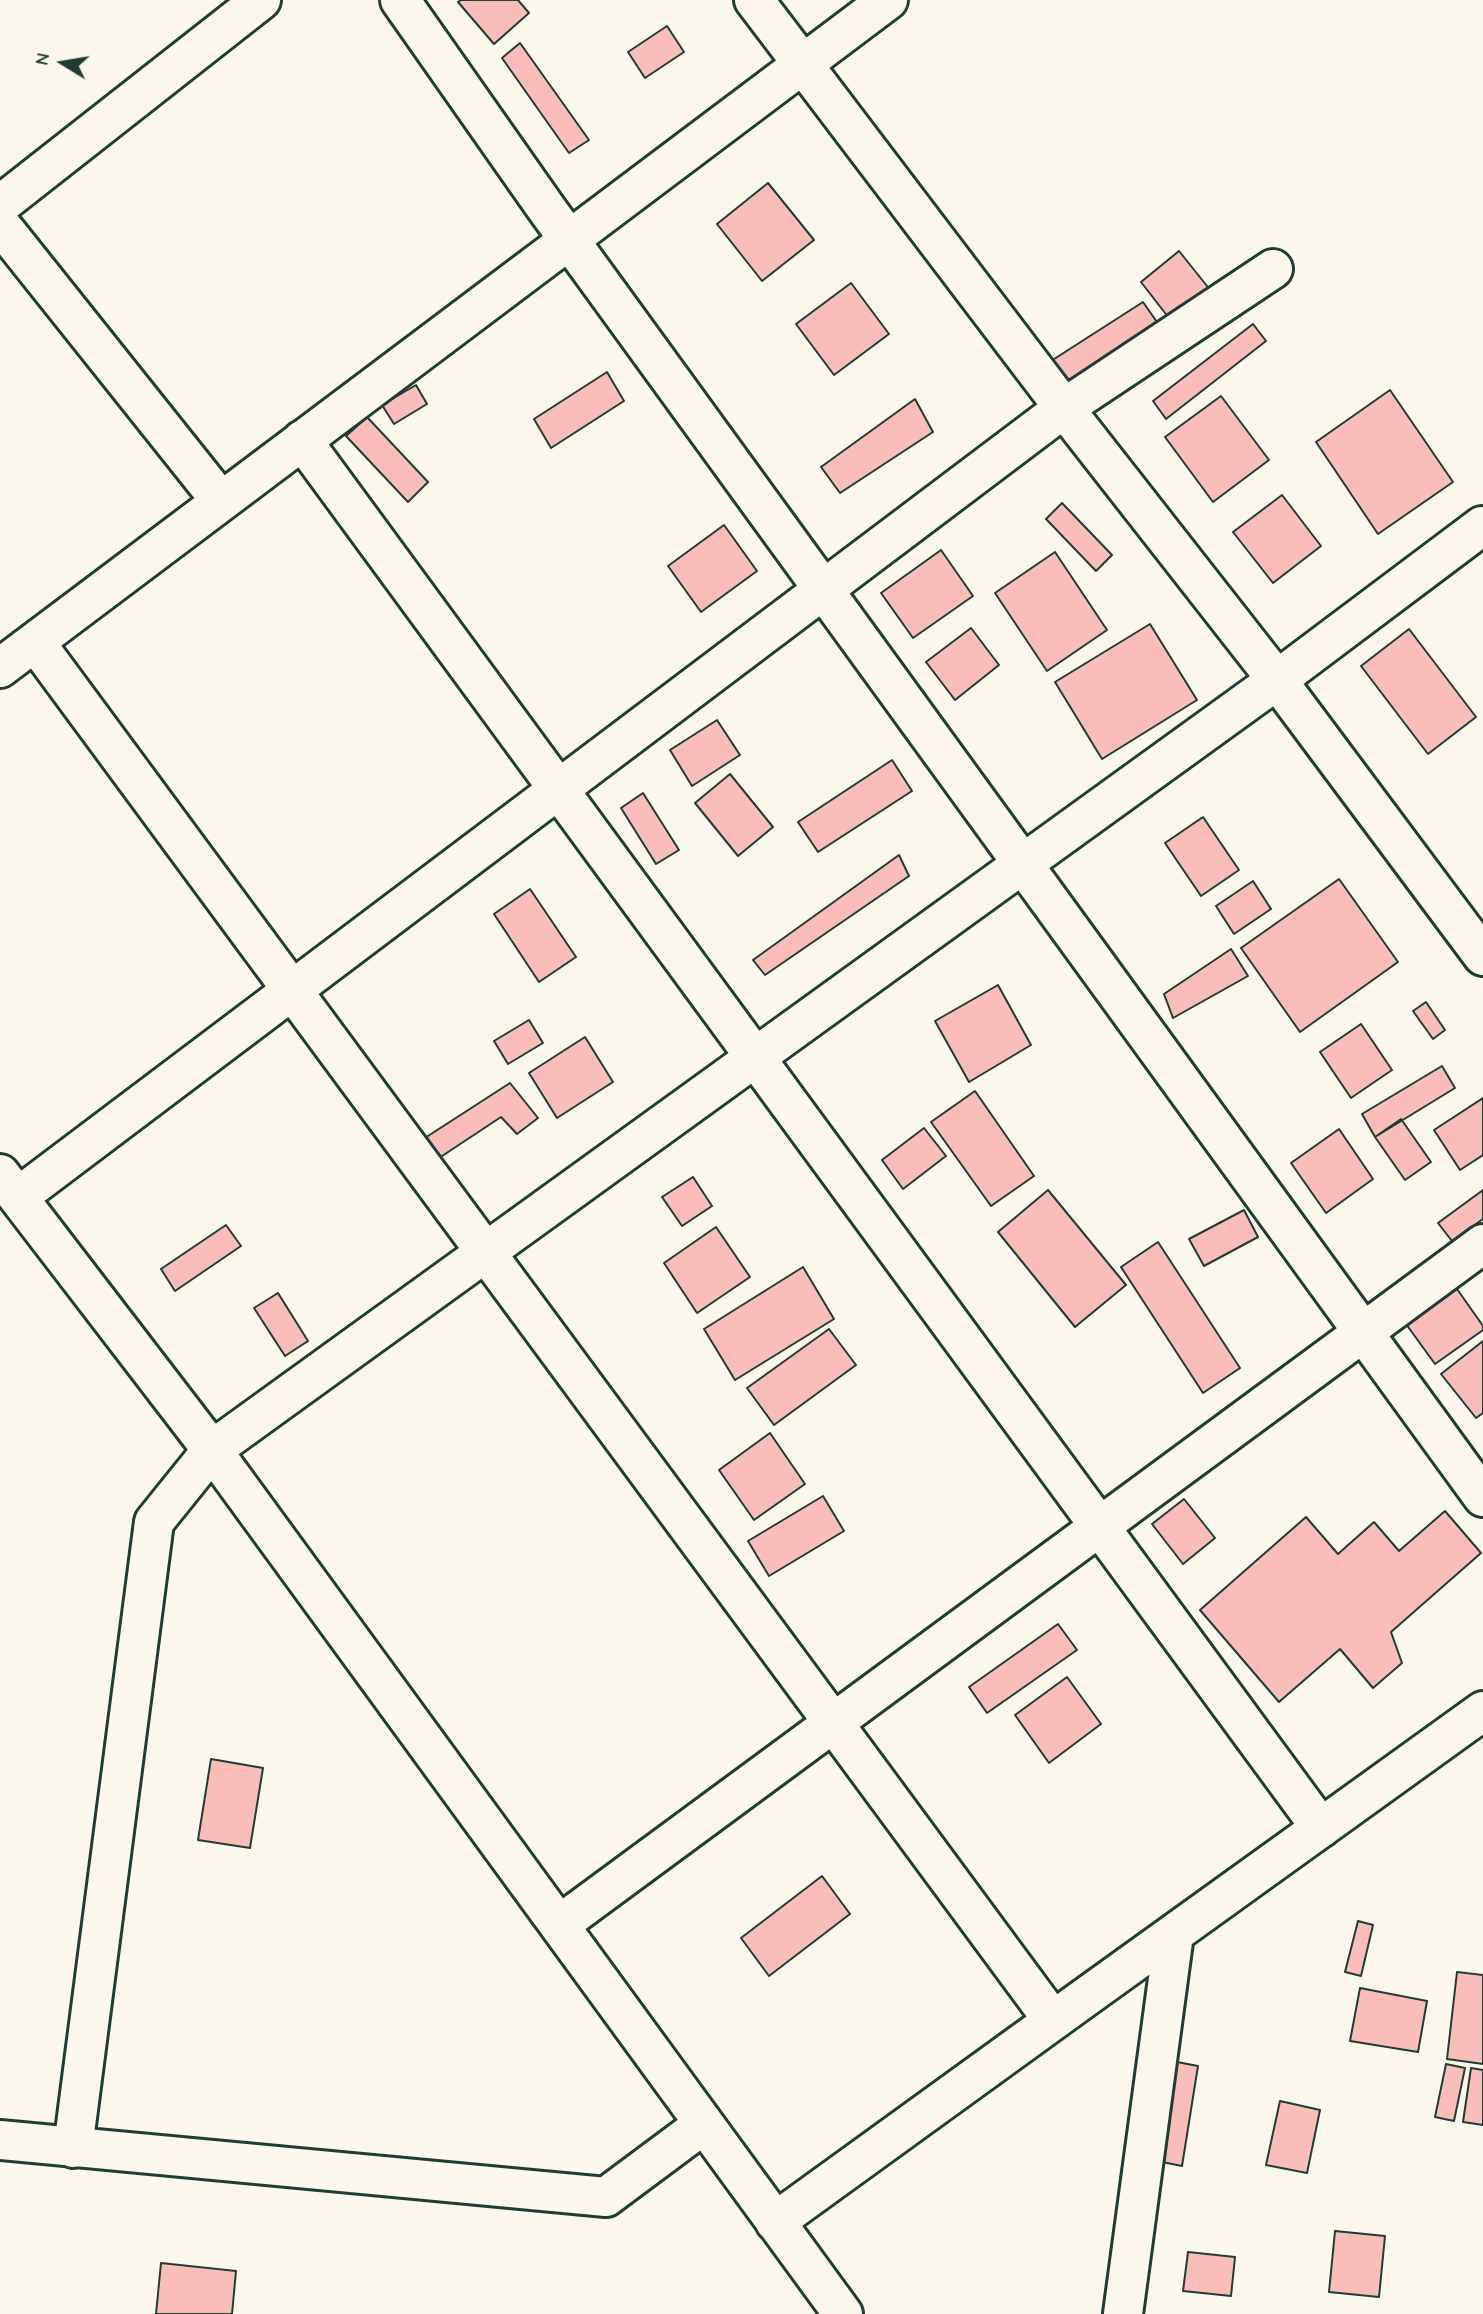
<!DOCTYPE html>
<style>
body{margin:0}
#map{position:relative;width:1483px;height:2314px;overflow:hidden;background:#fbf7ec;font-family:"Comic Neue",sans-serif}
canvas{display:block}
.north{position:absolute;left:28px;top:28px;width:70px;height:70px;-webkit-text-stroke:5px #fbf7ec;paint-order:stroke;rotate:281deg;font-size:19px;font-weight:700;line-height:28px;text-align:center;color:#1f3d34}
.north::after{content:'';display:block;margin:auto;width:24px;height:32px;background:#1f3d34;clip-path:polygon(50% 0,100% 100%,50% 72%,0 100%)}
</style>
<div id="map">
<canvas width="1483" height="2314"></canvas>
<div class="north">N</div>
</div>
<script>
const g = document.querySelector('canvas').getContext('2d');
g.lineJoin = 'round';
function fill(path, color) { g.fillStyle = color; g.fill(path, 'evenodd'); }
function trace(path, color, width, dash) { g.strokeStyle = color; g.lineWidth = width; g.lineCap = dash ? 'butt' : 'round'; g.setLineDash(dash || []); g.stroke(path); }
const building = new Path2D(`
 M 461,0 L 518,0 L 529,13 L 494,44 L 458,2 Z
 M 667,26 L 684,52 L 645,78 L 628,52 Z
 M 520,43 L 589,140 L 569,153 L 502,58 Z
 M 768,183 L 814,240 L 762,281 L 717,224 Z
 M 1179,251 L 1211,291 L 1172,322 L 1141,282 Z
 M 851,283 L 889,334 L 834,375 L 796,324 Z
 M 1143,302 L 1159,325 L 1067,385 L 1051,361 Z
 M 1253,324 L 1266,341 L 1166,419 L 1153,401 Z
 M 607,372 L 624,401 L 551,448 L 534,419 Z
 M 416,385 L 427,404 L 394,424 L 382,405 Z
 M 1390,390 L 1453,482 L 1378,534 L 1316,442 Z
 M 1221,396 L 1269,460 L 1213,502 L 1165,437 Z
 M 915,399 L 933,432 L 840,493 L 821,467 Z
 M 367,417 L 428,482 L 408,502 L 346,436 Z
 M 1282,495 L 1321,546 L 1273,583 L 1233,532 Z
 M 1062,503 L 1112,555 L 1096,571 L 1046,519 Z
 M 724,525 L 757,571 L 701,612 L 668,566 Z
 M 941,550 L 973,596 L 913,638 L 881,593 Z
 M 1055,552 L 1107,630 L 1047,671 L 995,593 Z
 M 1150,624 L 1197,700 L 1102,759 L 1055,682 Z
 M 971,628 L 999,665 L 955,700 L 926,662 Z
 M 1409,629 L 1476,717 L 1428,754 L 1361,666 Z
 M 717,720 L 740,755 L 692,786 L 670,750 Z
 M 892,760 L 912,791 L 818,852 L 798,822 Z
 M 730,774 L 773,827 L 738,856 L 695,803 Z
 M 643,793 L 679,850 L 656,864 L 621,808 Z
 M 1203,817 L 1239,870 L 1201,896 L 1165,843 Z
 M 899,855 L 909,876 L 765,975 L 753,960 Z
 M 1339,879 L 1398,962 L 1300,1032 L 1241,948 Z
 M 1253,881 L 1271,909 L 1234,934 L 1216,906 Z
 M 530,889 L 576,957 L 539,982 L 494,914 Z
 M 1231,949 L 1248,976 L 1173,1018 L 1164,994 Z
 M 998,985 L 1031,1045 L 969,1082 L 935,1021 Z
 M 1426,1002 L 1445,1030 L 1433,1039 L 1413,1011 Z
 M 529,1020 L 543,1043 L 508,1064 L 494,1041 Z
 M 1361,1024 L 1392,1070 L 1351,1098 L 1320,1052 Z
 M 585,1037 L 613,1082 L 557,1118 L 529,1073 Z
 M 1442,1066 L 1455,1088 L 1375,1137 L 1362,1114 Z
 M 510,1083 L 538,1118 L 517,1134 L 501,1117 L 427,1166 L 414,1145 Z
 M 975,1091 L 1034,1176 L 991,1206 L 931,1122 Z
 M 1483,1098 L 1483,1155 L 1460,1170 L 1434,1130 Z
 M 1401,1119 L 1431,1162 L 1405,1180 L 1375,1137 Z
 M 924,1128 L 946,1156 L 903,1189 L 882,1160 Z
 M 1339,1129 L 1373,1179 L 1326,1213 L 1291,1163 Z
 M 693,1177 L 712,1206 L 682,1226 L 662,1197 Z
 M 1048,1190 L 1126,1285 L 1075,1327 L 998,1232 Z
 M 1483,1190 L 1483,1219 L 1452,1241 L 1438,1223 Z
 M 1244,1210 L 1258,1237 L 1204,1266 L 1189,1239 Z
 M 226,1225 L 241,1246 L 175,1291 L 161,1269 Z
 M 716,1227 L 750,1277 L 697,1313 L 664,1263 Z
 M 1158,1242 L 1240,1368 L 1203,1393 L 1121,1267 Z
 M 803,1267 L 834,1319 L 735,1380 L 704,1329 Z
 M 1457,1289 L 1483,1326 L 1483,1330 L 1435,1364 L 1406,1324 Z
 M 278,1293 L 308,1341 L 285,1356 L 254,1308 Z
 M 829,1329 L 856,1365 L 774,1425 L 747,1388 Z
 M 1483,1341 L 1483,1413 L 1476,1418 L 1441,1374 Z
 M 770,1433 L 805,1484 L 754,1520 L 719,1470 Z
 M 823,1496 L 844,1531 L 769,1576 L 748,1541 Z
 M 1184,1499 L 1215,1538 L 1183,1564 L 1152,1524 Z
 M 1445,1511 L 1481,1553 L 1391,1632 L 1402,1663 L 1373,1688 L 1340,1649 L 1279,1702 L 1200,1610 L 1306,1517 L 1338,1554 L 1374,1522 L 1399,1551 Z
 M 1058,1624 L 1077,1650 L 987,1713 L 969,1687 Z
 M 1067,1677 L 1101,1724 L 1049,1763 L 1015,1715 Z
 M 211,1759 L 263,1768 L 250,1848 L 198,1840 Z
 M 822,1876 L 850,1914 L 769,1976 L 741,1938 Z
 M 1358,1921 L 1373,1925 L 1361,1976 L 1345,1972 Z
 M 1457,1972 L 1483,1975 L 1483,2064 L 1447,2059 Z
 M 1360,1988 L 1427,2001 L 1418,2052 L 1350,2041 Z
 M 1177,2062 L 1198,2066 L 1182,2166 L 1162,2162 Z
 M 1446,2064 L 1465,2068 L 1454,2121 L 1435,2117 Z
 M 1471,2068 L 1483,2070 L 1483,2125 L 1463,2122 Z
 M 1280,2101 L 1320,2110 L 1307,2173 L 1266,2165 Z
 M 1335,2231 L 1385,2236 L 1379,2297 L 1329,2292 Z
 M 1188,2252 L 1235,2257 L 1231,2296 L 1183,2291 Z
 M 161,2263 L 236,2271 L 232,2314 L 156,2314 Z`);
fill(building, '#fabdba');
trace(building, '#1f3d34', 2);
const minor = new Path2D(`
 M 400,0 L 546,208 L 1483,1497
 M 754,0 L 1064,408 L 1277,680 L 1483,956
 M 0,205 L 261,0
 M 0,224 L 221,501
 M 302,440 L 1321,1828
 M 35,642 L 1052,2019
 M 0,668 L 888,0
 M 0,1174 L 212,1450 L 843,2314
 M 18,1197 L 1064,408 L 1273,269
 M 559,1925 L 1483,1244
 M 0,2140 L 606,2197 L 704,2124
 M 73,2148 L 154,1522 L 212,1450 L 1277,680 L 1482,526 L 1483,528
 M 775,2222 C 1010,2050 1247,1882 1483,1711
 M 1123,2314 L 1174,1934`);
trace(minor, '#1f3d34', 44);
trace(minor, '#fbf7ec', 38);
</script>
